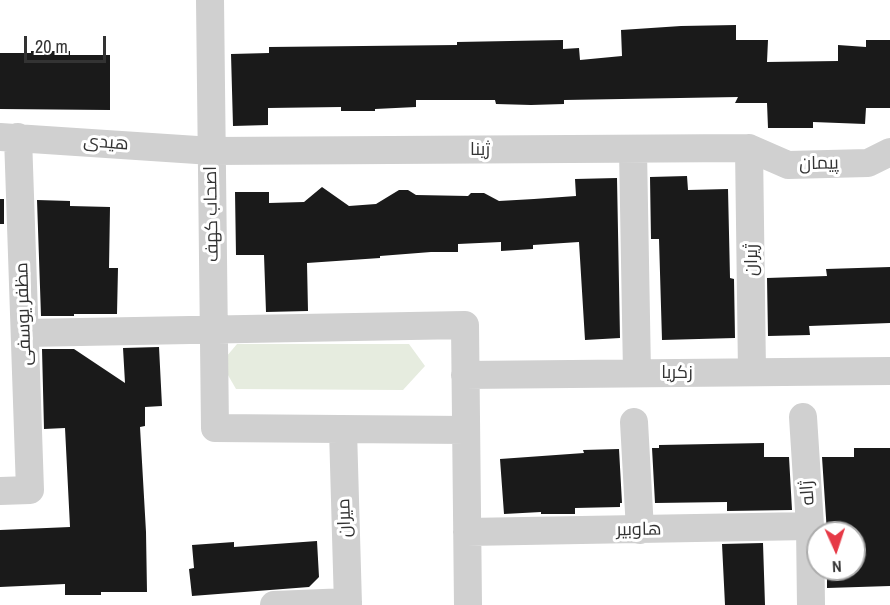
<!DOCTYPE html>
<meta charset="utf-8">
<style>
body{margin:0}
#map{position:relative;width:890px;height:605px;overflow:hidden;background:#fff;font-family:"Archivo Narrow",sans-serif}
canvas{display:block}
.north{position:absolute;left:806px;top:521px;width:60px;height:60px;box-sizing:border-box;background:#fff;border:2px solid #adadad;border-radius:50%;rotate:177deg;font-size:16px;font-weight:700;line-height:24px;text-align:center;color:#333}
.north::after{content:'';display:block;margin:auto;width:21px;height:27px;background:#e63946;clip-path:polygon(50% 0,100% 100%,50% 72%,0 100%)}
.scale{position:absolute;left:24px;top:36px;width:82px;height:27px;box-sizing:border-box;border:3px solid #333;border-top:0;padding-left:8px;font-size:18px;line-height:21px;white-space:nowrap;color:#333;-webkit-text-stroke:4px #fff;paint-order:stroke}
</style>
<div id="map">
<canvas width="890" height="605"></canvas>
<div class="north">N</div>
<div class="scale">20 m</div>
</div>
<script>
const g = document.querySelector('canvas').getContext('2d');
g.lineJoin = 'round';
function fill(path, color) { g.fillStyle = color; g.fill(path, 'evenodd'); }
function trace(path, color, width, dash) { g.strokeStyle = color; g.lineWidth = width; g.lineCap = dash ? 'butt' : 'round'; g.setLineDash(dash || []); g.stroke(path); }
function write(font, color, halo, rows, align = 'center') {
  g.font = font + ' "Archivo Narrow",Cairo,sans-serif'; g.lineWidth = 6; g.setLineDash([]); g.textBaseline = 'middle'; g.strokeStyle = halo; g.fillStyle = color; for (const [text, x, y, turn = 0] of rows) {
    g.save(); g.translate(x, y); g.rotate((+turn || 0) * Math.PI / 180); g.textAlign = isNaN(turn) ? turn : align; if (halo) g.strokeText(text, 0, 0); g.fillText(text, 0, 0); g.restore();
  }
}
fill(new Path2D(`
 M 237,344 L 409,344 L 425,366 L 403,390 L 236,389 L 221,363 Z`), '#e6ecdf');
fill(new Path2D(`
 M 736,25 L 736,40 L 768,40 L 767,62 L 838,61 L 838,45 L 866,47 L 866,40 L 890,40 L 890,108 L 866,108 L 865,124 L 813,122 L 813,128 L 768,128 L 767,103 L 735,103 L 738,97 L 564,100 L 564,104 L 531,105 L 496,104 L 495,100 L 416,100 L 416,107 L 375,109 L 375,111 L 341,111 L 341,107 L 268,108 L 268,125 L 233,126 L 231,54 L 269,53 L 269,47 L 457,45 L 457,42 L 563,40 L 563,49 L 579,48 L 580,60 L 622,56 L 621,30 L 681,26 Z
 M 31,51 L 70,51 L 70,55 L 110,55 L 110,110 L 0,109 L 0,53 L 31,53 Z
 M 687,176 L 688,190 L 728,189 L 730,278 L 734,279 L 735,338 L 662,340 L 659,239 L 651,239 L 650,177 Z
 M 617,178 L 620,338 L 585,340 L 579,242 L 533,245 L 533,249 L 501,251 L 501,242 L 458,244 L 458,252 L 431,252 L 380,256 L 380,258 L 307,263 L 308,311 L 266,312 L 264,255 L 236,255 L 235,192 L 269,192 L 269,203 L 304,202 L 322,187 L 349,206 L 376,204 L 399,190 L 408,190 L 416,195 L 468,196 L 471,193 L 484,193 L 499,201 L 534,199 L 576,196 L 575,179 Z
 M 0,199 L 4,199 L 4,224 L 0,224 Z
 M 37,200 L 70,201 L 70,206 L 110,207 L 109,268 L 118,268 L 117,314 L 74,314 L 74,316 L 41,316 Z
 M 890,267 L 890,323 L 809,326 L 810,335 L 768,336 L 767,278 L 827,276 L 826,269 Z
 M 159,347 L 162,406 L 145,407 L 145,426 L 140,427 L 146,532 L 147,592 L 101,592 L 101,595 L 65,595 L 65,584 L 0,587 L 0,530 L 70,527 L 65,428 L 44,429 L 42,349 L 74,349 L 125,383 L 123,348 Z
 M 764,443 L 764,457 L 789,457 L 792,510 L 727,511 L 727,502 L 655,503 L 652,448 L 659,448 L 659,445 Z
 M 854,448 L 890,448 L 890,586 L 827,588 L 827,569 L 854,569 L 854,533 L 827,533 L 822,457 L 854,457 Z
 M 619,449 L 622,503 L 620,503 L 620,507 L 575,508 L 575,514 L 541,514 L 541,512 L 504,514 L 500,459 L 584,453 L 583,450 Z
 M 317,541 L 319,577 L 309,587 L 192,596 L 189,569 L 194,568 L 192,545 L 234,542 L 234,547 Z
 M 763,543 L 765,605 L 725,605 L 722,544 Z`), '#1a1a1a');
trace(new Path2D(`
 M 210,0 L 215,428 L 466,430
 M 0,137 L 212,151 L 749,148 L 788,165 L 868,163 L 890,152
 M 749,148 L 752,372
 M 633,150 L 637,373
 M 25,333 L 465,325 L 468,605
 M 465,375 L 890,371
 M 803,417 L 810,526 L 811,605
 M 634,422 L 640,530
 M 343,430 L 348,605
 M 0,491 L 30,490 L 18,137
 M 467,532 L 810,526
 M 274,605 L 348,602`), '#d0d0d0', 28);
write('18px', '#333', '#fff', [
 ["هیدی",106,143,4],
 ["ژینا",480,150],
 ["پیمان",819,164,-1],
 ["اصحاب کهف",212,214,-91],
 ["ژیران",752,260,-90],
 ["مظفر یوسفی",24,314,-92],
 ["زکریا",677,373],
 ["ژاله",808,493,-94],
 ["میران",345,518,-92],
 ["هاوبیر",639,530,-1]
]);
</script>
